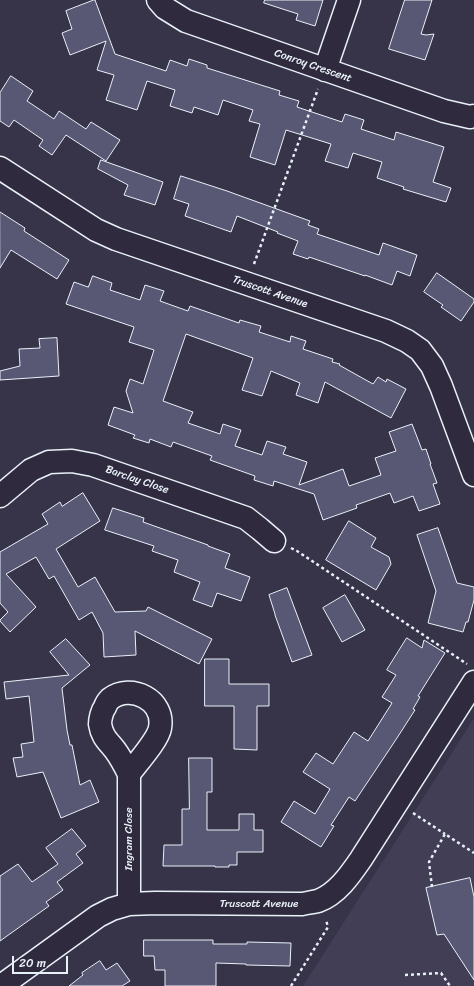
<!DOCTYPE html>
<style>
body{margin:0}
#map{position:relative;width:474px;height:986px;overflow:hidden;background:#373348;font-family:Sriracha,sans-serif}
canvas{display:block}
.scale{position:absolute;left:12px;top:956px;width:56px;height:18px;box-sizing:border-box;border:2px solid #e8f1f8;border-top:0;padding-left:5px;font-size:12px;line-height:14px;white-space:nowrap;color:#e8f1f8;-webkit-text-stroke:3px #2f2a3d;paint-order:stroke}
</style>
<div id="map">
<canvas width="474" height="986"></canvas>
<div class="scale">20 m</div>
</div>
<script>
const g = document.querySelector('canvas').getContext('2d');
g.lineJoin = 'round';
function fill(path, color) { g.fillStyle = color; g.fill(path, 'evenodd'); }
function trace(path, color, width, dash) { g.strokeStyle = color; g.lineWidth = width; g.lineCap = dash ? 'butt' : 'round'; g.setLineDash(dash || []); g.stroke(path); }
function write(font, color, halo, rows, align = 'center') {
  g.font = font + ' Sriracha,sans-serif'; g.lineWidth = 3; g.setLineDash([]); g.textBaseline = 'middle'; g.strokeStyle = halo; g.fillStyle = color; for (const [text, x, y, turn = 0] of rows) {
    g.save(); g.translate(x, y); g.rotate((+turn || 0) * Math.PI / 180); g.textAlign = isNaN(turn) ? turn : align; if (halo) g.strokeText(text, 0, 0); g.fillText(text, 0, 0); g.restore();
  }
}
fill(new Path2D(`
 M 474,718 L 474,986 L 303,986 L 413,814 Z`), '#413e56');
const building = new Path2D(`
 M 94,0 L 95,0 L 115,54 L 166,71 L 170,60 L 187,66 L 189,59 L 207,65 L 207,68 L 280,91 L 279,95 L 299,101 L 297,107 L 342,122 L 345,114 L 364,120 L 361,129 L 394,140 L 396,132 L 444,147 L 433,182 L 451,188 L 446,202 L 403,189 L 404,187 L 377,178 L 382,162 L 353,153 L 348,168 L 325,161 L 331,144 L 286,130 L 275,165 L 250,157 L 260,124 L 249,121 L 253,110 L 223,100 L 218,115 L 194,107 L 192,113 L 170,106 L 175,90 L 147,81 L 137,110 L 106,100 L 114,75 L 97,70 L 106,41 L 70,55 L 62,33 L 72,29 L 66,11 Z
 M 265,0 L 323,0 L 315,26 L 296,20 L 298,14 L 264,3 Z
 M 405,0 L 432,0 L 421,34 L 426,35 L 434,34 L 425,60 L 389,49 Z
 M 11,76 L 33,91 L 27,101 L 54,119 L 59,111 L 86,129 L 91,122 L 120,140 L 106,161 L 66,135 L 52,155 L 39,146 L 43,140 L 14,120 L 9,127 L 0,121 L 0,93 Z
 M 101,160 L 163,182 L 155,205 L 124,195 L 128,185 L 98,169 Z
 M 181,176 L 227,191 L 310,221 L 308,225 L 319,229 L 317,234 L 379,255 L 383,243 L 417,255 L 410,276 L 397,271 L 392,285 L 365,275 L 365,276 L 309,257 L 308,259 L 293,254 L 298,241 L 277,233 L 278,232 L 237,216 L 231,232 L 185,216 L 189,204 L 174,199 Z
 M 0,212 L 25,228 L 24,231 L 69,260 L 57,279 L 11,250 L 0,268 Z
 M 437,273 L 474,299 L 474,302 L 461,321 L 441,307 L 443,305 L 424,292 Z
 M 93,276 L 112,283 L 110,290 L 140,300 L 145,285 L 164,291 L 160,301 L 188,311 L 190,306 L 239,323 L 240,320 L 261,326 L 259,332 L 290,342 L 291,336 L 306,341 L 303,349 L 333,359 L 332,362 L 340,364 L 339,365 L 373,384 L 378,377 L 386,382 L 387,379 L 406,389 L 391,418 L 325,382 L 318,403 L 296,395 L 300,383 L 271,371 L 262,396 L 242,390 L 253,358 L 186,334 L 163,401 L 193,412 L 188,423 L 220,434 L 223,424 L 241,430 L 235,446 L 262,455 L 267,441 L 286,447 L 283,454 L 307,462 L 299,485 L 343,469 L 349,486 L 381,475 L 375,458 L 396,451 L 389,432 L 412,424 L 422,450 L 426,449 L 431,464 L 430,464 L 437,483 L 433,484 L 440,504 L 419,511 L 413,496 L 394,503 L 390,493 L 356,505 L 357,508 L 323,520 L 314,494 L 274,481 L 273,486 L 254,480 L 255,476 L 210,460 L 212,456 L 173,442 L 171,447 L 150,439 L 149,443 L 133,438 L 135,435 L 108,425 L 114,407 L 133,413 L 126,391 L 130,379 L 143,384 L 154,350 L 129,342 L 134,327 L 66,304 L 74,282 L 88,287 Z
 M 57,338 L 59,376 L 0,380 L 0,371 L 20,366 L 19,349 L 40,348 L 39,339 Z
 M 83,493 L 100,521 L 56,549 L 78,587 L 95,577 L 115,612 L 146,611 L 148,607 L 212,639 L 199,664 L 135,631 L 136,655 L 104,657 L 103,633 L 92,612 L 79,620 L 54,576 L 49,579 L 36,557 L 6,574 L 36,607 L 10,632 L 0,621 L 0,620 L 8,612 L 0,603 L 0,552 L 48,524 L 42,514 L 60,502 L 62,506 Z
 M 113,508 L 144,518 L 143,522 L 208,545 L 208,546 L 230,554 L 225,568 L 250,577 L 241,601 L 217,593 L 212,607 L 193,600 L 200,582 L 174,572 L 178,560 L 152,551 L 154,546 L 105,530 Z
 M 349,521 L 376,538 L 371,547 L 389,557 L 391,564 L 376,590 L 326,560 Z
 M 438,528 L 457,583 L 474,587 L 474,600 L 468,622 L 466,622 L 463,632 L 428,623 L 436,591 L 417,535 Z
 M 287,588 L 312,655 L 292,662 L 275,615 L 275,614 L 269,595 Z
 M 345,595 L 365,630 L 342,642 L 323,608 Z
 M 407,638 L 422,648 L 424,640 L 445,653 L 418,696 L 420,697 L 413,709 L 415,710 L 397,738 L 355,801 L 349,797 L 331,825 L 334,826 L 321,847 L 281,822 L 294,801 L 315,814 L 330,789 L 303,772 L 316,753 L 333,764 L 354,732 L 368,741 L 392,703 L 382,697 L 396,675 L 387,670 Z
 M 66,639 L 90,665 L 62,688 L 67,730 L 70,745 L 72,745 L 80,785 L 90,780 L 99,802 L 61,818 L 43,772 L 17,777 L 13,758 L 23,757 L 21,744 L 34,742 L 29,696 L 6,699 L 4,682 L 69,675 L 50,652 Z
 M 205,659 L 229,659 L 229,684 L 269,684 L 269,706 L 257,706 L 257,750 L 234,749 L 234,706 L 205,706 Z
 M 189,758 L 212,758 L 212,792 L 207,792 L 207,830 L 239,830 L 239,814 L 254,814 L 254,830 L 263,830 L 263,852 L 237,852 L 237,865 L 229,865 L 229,867 L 215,867 L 215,866 L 163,866 L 164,845 L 182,845 L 182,809 L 189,809 Z
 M 72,829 L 86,846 L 76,854 L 83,863 L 57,882 L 63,890 L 46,902 L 49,906 L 0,941 L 0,876 L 18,864 L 32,882 L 58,864 L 46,848 Z
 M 470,878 L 474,897 L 474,980 L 444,934 L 437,935 L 426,888 Z
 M 144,940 L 213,940 L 213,944 L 247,944 L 247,942 L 291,943 L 290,966 L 246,965 L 246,964 L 216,963 L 216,986 L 165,986 L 165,970 L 155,970 L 154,956 L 144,956 Z
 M 100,961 L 106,970 L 117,963 L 130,981 L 122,986 L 69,986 L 83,975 L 82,973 Z`);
fill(building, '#585875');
trace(building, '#e8f1f8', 1);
const minor = new Path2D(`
 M 158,0 L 165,8 L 186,21 L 444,111 L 470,117 L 474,116
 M 325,70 L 349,0
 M 0,168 L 96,230 L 116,239 L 386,331 L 407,341 L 420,350 L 432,366 L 441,386 L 474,475
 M 0,496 L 31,470 L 49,462 L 72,461 L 93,465 L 246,518 L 260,529 L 274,541
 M 129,904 L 129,774 C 125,766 121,758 115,750 C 108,741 102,737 100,724 C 100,719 102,711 105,707 C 106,704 108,701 110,699 C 131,683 165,700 160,728 C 158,740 137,763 129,774
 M 1,986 L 98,916 L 112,909 L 129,904 L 155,903 L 302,904 C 307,903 313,902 318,901 C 337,894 350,875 361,859 L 474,682`);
trace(minor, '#e8f1f8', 25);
trace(new Path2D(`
 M 254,264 L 318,89
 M 291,548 L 297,551 L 467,664
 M 413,813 L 445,834
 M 432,887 L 429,862 L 445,834 L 474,853
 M 405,975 L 441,973 L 450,986
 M 291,986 L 328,927 L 326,920`), '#e8f1f8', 2.5, [3, 3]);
trace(minor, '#2f2a3d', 22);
write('11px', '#e8f1f8', '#2f2a3d', [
 ["Conroy Crescent",313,66,19],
 ["Truscott Avenue",270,292,19],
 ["Barclay Close",137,480,19],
 ["Ingram Close",129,839,-90],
 ["Truscott Avenue",259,904]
]);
</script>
